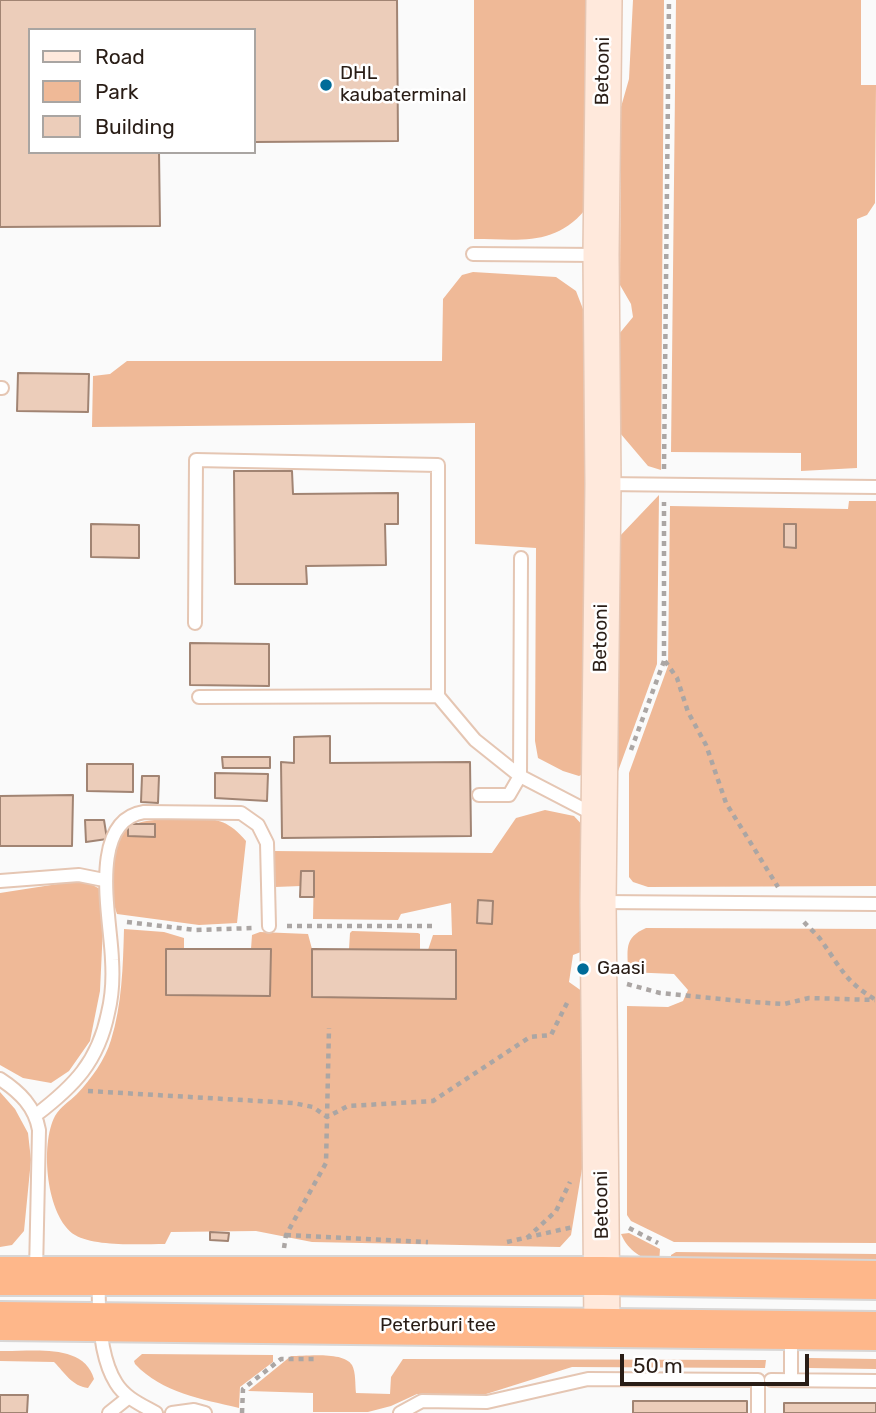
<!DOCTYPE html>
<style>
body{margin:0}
#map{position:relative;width:876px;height:1413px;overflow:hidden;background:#fafafa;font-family:Rubik,sans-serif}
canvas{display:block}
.legend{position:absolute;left:28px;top:28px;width:228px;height:126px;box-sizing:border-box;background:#fff;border:2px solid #a9a5a2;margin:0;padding:9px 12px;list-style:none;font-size:21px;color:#291d16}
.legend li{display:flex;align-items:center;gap:14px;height:35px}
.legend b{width:35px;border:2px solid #a9a5a2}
.scale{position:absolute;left:620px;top:1354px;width:189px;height:32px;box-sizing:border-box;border:4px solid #291d16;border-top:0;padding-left:9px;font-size:21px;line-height:24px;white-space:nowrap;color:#291d16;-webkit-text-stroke:5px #fff;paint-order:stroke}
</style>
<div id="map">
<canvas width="876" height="1413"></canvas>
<ul class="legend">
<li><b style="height:9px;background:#ffe9dc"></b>Road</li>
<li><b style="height:19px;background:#efb997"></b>Park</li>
<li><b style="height:19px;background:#eccdba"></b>Building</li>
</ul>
<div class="scale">50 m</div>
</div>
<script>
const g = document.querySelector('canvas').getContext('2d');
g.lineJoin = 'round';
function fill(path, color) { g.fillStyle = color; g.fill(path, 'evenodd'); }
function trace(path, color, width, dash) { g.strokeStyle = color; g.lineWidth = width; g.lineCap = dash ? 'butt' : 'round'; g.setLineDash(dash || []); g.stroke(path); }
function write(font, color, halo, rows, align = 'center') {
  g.font = font + ' Rubik,sans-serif'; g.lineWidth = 5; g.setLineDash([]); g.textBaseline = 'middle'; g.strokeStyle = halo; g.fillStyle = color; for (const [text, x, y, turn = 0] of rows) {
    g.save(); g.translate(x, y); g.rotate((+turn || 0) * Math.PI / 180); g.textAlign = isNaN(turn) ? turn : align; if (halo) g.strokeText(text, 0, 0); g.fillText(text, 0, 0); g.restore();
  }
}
fill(new Path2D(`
 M 474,0 L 590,0 L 585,210 C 554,247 518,239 474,239 Z
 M 633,0 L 664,0 L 661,470 L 648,466 L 620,433 L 619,334 L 633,317 L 631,304 L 620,285 L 621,107 L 629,79 Z
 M 676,0 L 861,0 L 861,85 L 876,85 L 875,203 L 867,215 L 857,219 L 857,468 L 801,471 L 801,453 L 671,452 Z
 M 473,272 L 556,277 L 576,291 L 588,322 L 587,772 L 579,776 L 563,771 L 538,758 L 535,741 L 536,548 L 475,544 L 475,423 L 92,427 L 93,376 L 110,374 L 127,361 L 442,361 L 443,299 L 462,275 Z
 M 659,495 L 657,664 L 617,774 L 618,538 Z
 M 849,501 L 876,501 L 876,886 L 648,887 L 633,882 L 629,877 L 629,773 L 668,666 L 670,506 L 848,509 Z
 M 545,810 L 574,816 L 585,828 L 586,950 L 573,955 L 569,982 L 586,994 L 582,1169 L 571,1235 L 560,1247 L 312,1242 L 256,1231 L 171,1232 L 165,1244 C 141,1244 95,1247 75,1235 C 46,1217 40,1144 55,1116 C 61,1106 69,1102 77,1094 C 91,1079 105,1060 111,1040 C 122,1005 123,966 124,929 L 164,932 L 184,938 L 184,949 L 166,949 L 167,995 L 270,996 L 271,949 L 251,949 L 252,935 L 260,932 L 308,934 L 312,949 L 312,997 L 455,998 L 456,950 L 428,950 L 433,935 L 452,935 L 451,903 L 401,914 L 398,920 L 313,919 L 314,871 L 301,871 L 301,886 L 275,887 L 273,851 L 492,853 L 516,818 Z
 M 177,819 C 208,819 224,814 246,841 L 237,923 L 199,925 L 117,914 C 110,895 109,848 124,832 C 136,818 160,820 177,819 Z
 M 83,880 L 100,889 L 103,927 L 100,991 L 90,1041 L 69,1071 L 51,1083 L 23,1078 L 0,1065 L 0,893 Z
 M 646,928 L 876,929 L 876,1243 L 674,1242 L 631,1221 L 627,1215 L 627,1006 L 668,1007 L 683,1001 L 688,990 L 674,974 L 628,972 C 628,950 623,938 646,928 Z
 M 352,931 L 418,933 L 420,934 L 420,950 L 349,949 L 350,933 Z
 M 0,1092 L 15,1109 L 28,1133 L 31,1160 L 24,1231 L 12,1245 L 0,1247 Z
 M 629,1233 L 660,1249 L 659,1264 C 643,1259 628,1251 621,1234 Z
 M 676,1252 L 876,1254 L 876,1266 L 671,1264 L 671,1255 Z
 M 0,1351 C 30,1352 84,1342 94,1379 L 88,1388 C 72,1386 65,1373 54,1362 L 0,1361 Z
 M 142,1354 L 273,1355 L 273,1362 L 240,1387 L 239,1408 C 202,1399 162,1393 135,1364 L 134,1361 Z
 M 291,1356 C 305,1356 344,1351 352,1365 C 356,1372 355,1385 356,1393 L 390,1394 L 391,1377 L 403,1359 L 766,1360 L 765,1368 L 572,1367 L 483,1395 L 417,1394 L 391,1406 L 368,1412 L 313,1412 L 313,1393 L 248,1391 Z
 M 809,1358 L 876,1359 L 876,1369 L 809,1368 Z`), '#efb997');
const building = new Path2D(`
 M 0,0 L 397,0 L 398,141 L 254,142 L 254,30 L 30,30 L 30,152 L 159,152 L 160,226 L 0,227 Z
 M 18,373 L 89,374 L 88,412 L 17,411 Z
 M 234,471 L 292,471 L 293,494 L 398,493 L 398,524 L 385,524 L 386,565 L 306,566 L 307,584 L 235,584 Z
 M 91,524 L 139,525 L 139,558 L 91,557 Z
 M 784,524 L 796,524 L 796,548 L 784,547 Z
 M 190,643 L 269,644 L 269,686 L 190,685 Z
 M 330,736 L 330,763 L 470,762 L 471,836 L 282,838 L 281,762 L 294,763 L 294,737 Z
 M 222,757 L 270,757 L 270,768 L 223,768 Z
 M 87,764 L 133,764 L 133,792 L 87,791 Z
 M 215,773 L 268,774 L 267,801 L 215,798 Z
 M 142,776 L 159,776 L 158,803 L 141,802 Z
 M 73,795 L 72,846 L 0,846 L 0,796 Z
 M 85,820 L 104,820 L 107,839 L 86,842 Z
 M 128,824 L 155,824 L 155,837 L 128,836 Z
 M 301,871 L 314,871 L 314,897 L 300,897 Z
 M 478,900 L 493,901 L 492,924 L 477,923 Z
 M 166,949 L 271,949 L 270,996 L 166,995 Z
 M 312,949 L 456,950 L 456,999 L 312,997 Z
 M 210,1232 L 229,1233 L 228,1241 L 210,1240 Z
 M 0,1395 L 28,1395 L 27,1413 L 0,1413 Z
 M 633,1401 L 747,1401 L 747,1413 L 633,1413 Z
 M 784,1403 L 876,1403 L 876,1413 L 784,1413 Z`);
fill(building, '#eccdba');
trace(building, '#a18473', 2);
const lane = new Path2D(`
 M 473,254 L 597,255
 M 0,388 L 2,388
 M 603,484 L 876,487
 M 195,623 L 196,460 L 438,465 L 438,696 L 475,740 L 520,776 L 595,815
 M 199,697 L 438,696
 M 479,795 L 509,795 L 520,776 L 521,558
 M 0,881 L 79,875 L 104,880
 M 600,902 L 876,904
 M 0,1079 C 20,1092 35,1107 39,1130 L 36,1272
 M 36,1115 C 74,1086 98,1062 108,1013 C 112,997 113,976 112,960 C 111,920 87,821 144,812 L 241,813 L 258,825 L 267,843 L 269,926
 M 99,1280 C 98,1311 99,1356 116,1383 C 125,1398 142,1405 156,1413
 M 771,1380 L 876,1381
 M 791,1380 L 791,1335
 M 109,1413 L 129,1397
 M 172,1413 L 194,1410 L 205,1413
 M 400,1413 L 422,1401 L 487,1402 L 588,1379 L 758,1380 L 758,1413`);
const secondary = new Path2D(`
 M 602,1327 L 598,902 L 603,484 L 601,255 L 604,0`);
const highway = new Path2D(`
 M 0,1276 L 603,1276 L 876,1280
 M 0,1321 L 876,1331`);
trace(lane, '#e5c6b3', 16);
trace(secondary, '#e5c6b3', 38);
trace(highway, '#d8d6d5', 42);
trace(new Path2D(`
 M 664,469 L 669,0
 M 665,661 L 677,678 L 688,712 L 706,745 L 726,803 L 778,887
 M 631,750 L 664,661 L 664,502
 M 127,922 L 196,930 L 254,928
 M 804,922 C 810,929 818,935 823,943 C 842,970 846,982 876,1000
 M 287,926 L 435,926
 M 627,984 L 660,993 L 752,1002 L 784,1004 L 809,998 L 875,1000
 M 88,1091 L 293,1103 L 313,1107 L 327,1117 L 348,1106 L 433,1101 L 530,1037 L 551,1035 L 568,1001
 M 629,1228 L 658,1243
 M 286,1235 L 428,1242
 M 527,1238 L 556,1211 L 570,1182
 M 507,1242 L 573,1227
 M 284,1248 L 286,1235 L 326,1163 L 329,1028
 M 242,1413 L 243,1389 L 281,1359 L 317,1359`), '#aba6a4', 4.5, [5, 5]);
trace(lane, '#fff', 12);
trace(secondary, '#ffe9dc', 35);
trace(highway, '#feb78a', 38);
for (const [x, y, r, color] of [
 [326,85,7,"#006b98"],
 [583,969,7,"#006b98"]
]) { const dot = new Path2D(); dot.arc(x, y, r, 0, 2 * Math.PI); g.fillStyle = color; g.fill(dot); trace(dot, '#fff', 2.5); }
write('19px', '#291d16', '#fff', [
 ["Betooni",603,71,-89],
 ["Betooni",601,638,-89],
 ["Betooni",602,1205,-91],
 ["Peterburi tee",438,1326]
]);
write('19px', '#291d16', '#fff', [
 ["DHL",340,74],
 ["kaubaterminal",340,96],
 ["Gaasi",597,969]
], 'left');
</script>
